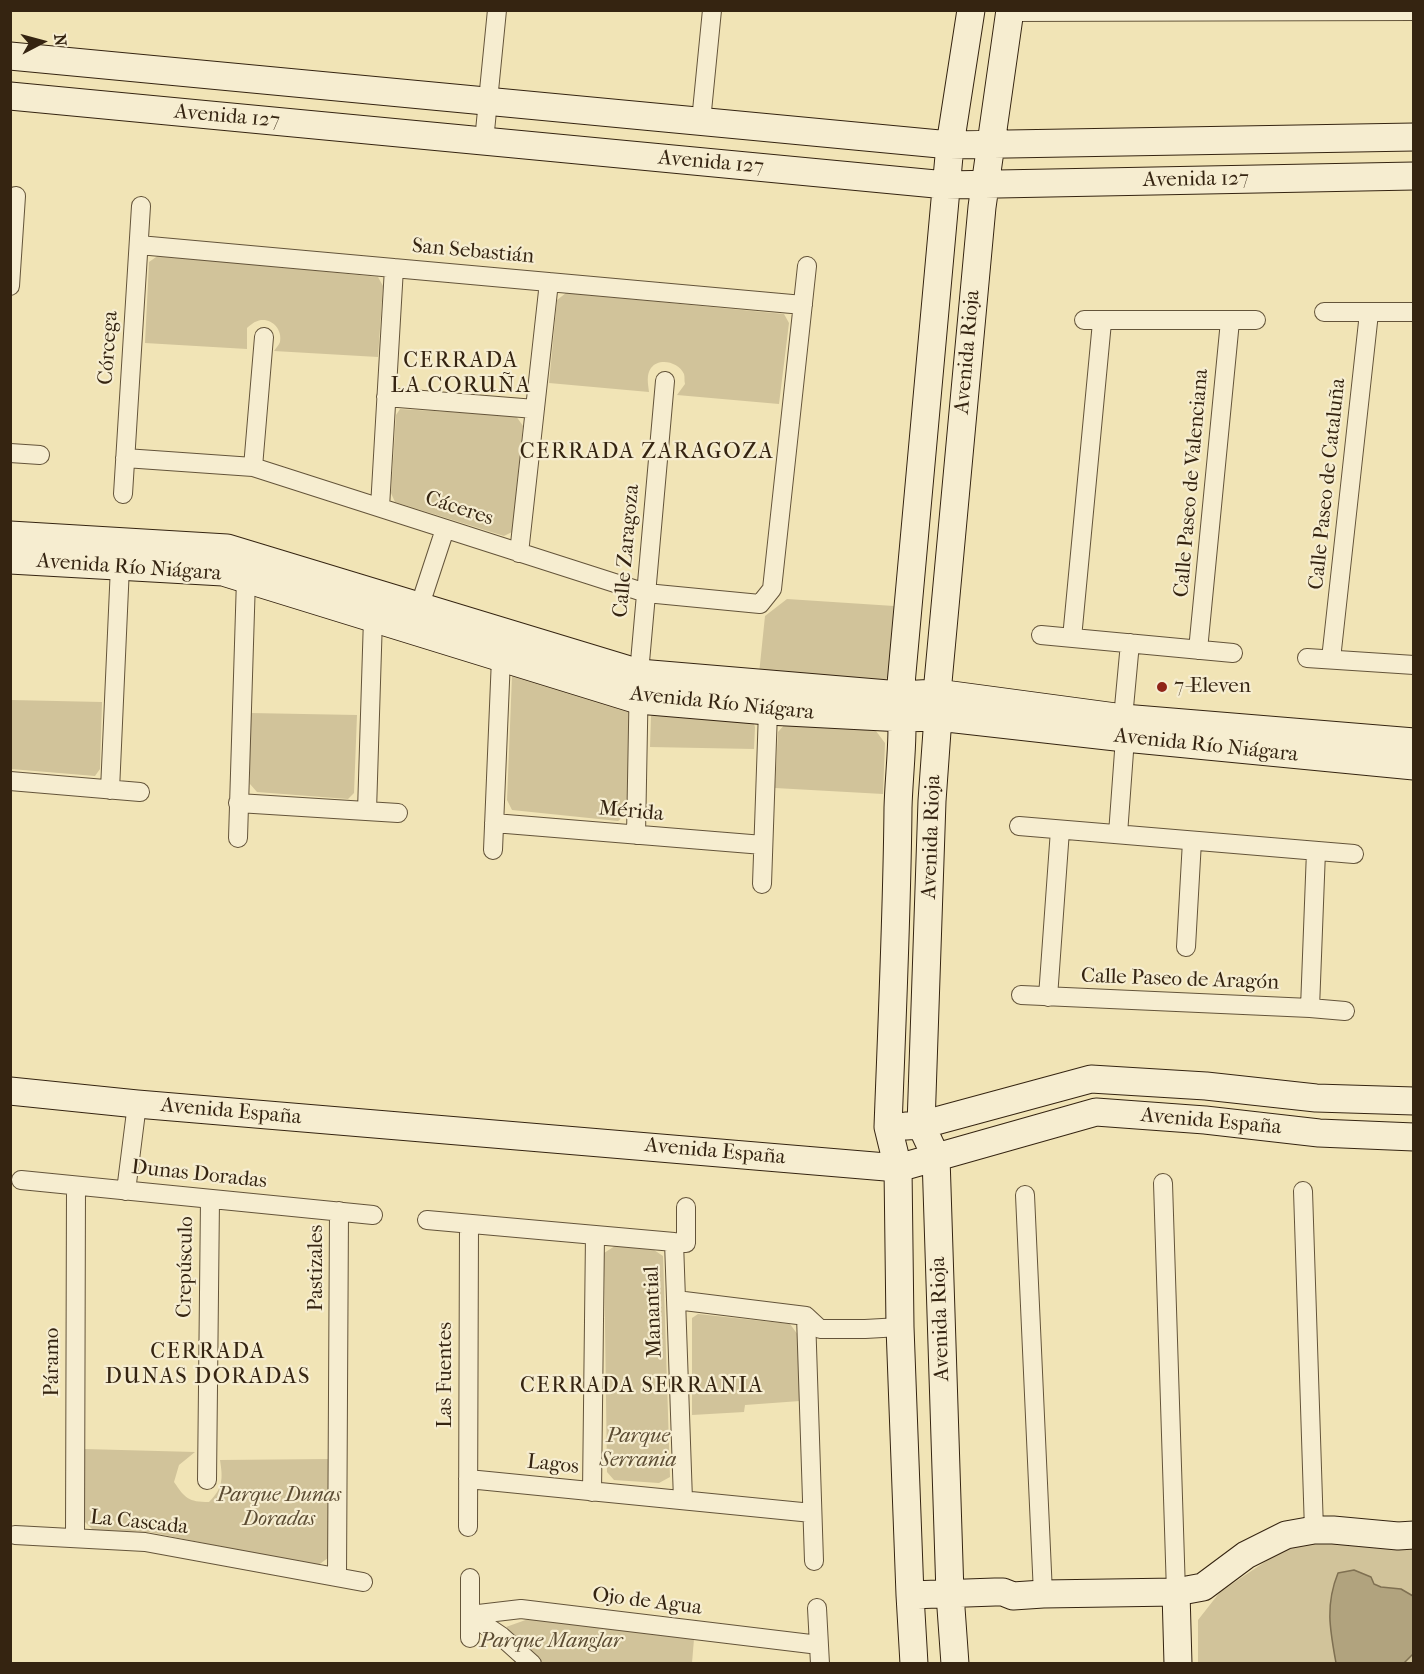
<!DOCTYPE html>
<meta charset="utf-8">
<style>
body{margin:0}
#map{position:relative;width:1424px;height:1674px;overflow:hidden;background:#f1e4b6;font-family:"IM FELL French Canon",serif}
canvas{display:block}
.frame{position:absolute;inset:0;border:12px solid #352411;pointer-events:none}
.north{position:absolute;left:12px;top:12px;width:60px;height:60px;-webkit-text-stroke:4px #f6edd0;paint-order:stroke;rotate:84deg;font-size:16px;font-weight:700;line-height:24px;text-align:center;color:#352411}
.north::after{content:'';display:block;margin:auto;width:21px;height:27px;background:#352411;clip-path:polygon(50% 0,100% 100%,50% 72%,0 100%)}
</style>
<div id="map">
<canvas width="1424" height="1674"></canvas>
<div class="frame"></div>
<div class="north">N</div>
</div>
<script>
const g = document.querySelector('canvas').getContext('2d');
g.lineJoin = 'round';
function fill(path, color) { g.fillStyle = color; g.fill(path, 'evenodd'); }
function trace(path, color, width, dash) { g.strokeStyle = color; g.lineWidth = width; g.lineCap = dash ? 'butt' : 'round'; g.setLineDash(dash || []); g.stroke(path); }
function write(font, color, halo, rows, align = 'center') {
  g.font = font + ' "IM FELL French Canon",serif'; g.lineWidth = 4.5; g.setLineDash([]); g.textBaseline = 'middle'; g.strokeStyle = halo; g.fillStyle = color; for (const [text, x, y, turn = 0] of rows) {
    g.save(); g.translate(x, y); g.rotate((+turn || 0) * Math.PI / 180); g.textAlign = isNaN(turn) ? turn : align; if (halo) g.strokeText(text, 0, 0); g.fillText(text, 0, 0); g.restore();
  }
}
fill(new Path2D(`
 M 159,255 L 378,277 L 383,286 L 378,357 L 274,351 C 276,348 279,345 280,342 C 283,327 268,315 255,322 C 254,322 247,328 247,328 L 247,349 L 145,343 L 149,262 Z
 M 566,293 L 784,314 L 789,323 L 779,404 L 677,395 L 685,384 C 684,381 685,377 684,374 C 679,362 659,357 651,368 C 646,375 648,384 649,392 L 549,383 L 557,300 Z
 M 400,409 L 516,416 L 523,426 L 512,532 L 504,536 L 395,502 L 391,493 L 396,415 Z
 M 787,599 L 894,606 L 888,677 L 880,684 L 759,674 L 765,616 Z
 M 520,675 L 632,712 L 627,814 L 618,821 L 512,810 L 507,800 L 512,676 Z
 M 11,700 L 102,702 L 100,769 L 95,776 L 11,769 Z
 M 658,711 L 752,718 L 755,727 L 754,749 L 650,747 L 651,716 Z
 M 250,713 L 357,715 L 354,793 L 348,799 L 257,792 L 250,784 Z
 M 786,723 L 876,731 L 885,743 L 883,794 L 775,788 L 778,732 Z
 M 615,1246 L 654,1250 L 663,1256 L 670,1477 L 659,1483 L 614,1480 L 607,1472 L 604,1253 Z
 M 698,1314 L 790,1324 L 798,1335 L 800,1401 L 745,1405 L 744,1412 L 692,1415 L 692,1318 Z
 M 84,1449 L 195,1452 L 179,1465 L 174,1482 C 185,1498 188,1502 209,1502 C 223,1488 223,1479 220,1460 L 329,1459 L 328,1558 L 317,1566 L 149,1532 L 93,1530 L 85,1522 Z
 M 1331,1540 L 1413,1546 L 1413,1663 L 1198,1663 L 1198,1620 L 1220,1592 L 1290,1545 Z
 M 534,1617 L 694,1639 L 692,1663 L 543,1663 L 506,1627 Z`), '#d1c39a');
const water = new Path2D(`
 M 1354,1570 L 1371,1577 L 1374,1584 L 1381,1587 L 1401,1589 L 1413,1596 L 1413,1654 L 1404,1663 L 1336,1663 C 1330,1630 1325,1605 1338,1573 Z`);
fill(water, '#b1a37e');
trace(water, '#7f7052', 1.5);
const street = new Path2D(`
 M 1010,12 L 1414,11
 M 701,121 L 712,10
 M 484,141 L 497,10
 M 139,245 L 803,305
 M 10,286 L 16,196
 M 1324,312 L 1414,312
 M 1084,320 L 1256,320
 M 386,397 L 535,409
 M 10,453 L 40,455
 M 125,458 L 253,467 L 646,593 L 760,604 L 772,589 L 807,266
 M 253,467 L 264,337
 M 123,494 L 141,206
 M 380,507 L 394,268
 M 519,553 L 549,282
 M 416,617 L 445,529
 M 1041,635 L 1233,653
 M 1072,638 L 1102,322
 M 1198,650 L 1230,321
 M 1307,658 L 1414,665
 M 1331,659 L 1369,313
 M 10,781 L 140,792
 M 110,790 L 120,566
 M 238,803 L 398,813
 M 367,811 L 373,618
 M 494,823 L 763,845
 M 1019,826 L 1354,854
 M 1118,834 L 1125,738 L 1123,718 L 1130,643
 M 636,835 L 639,673 L 665,381
 M 238,838 L 246,579
 M 493,850 L 501,658
 M 762,884 L 768,711
 M 1186,947 L 1192,841
 M 1021,995 L 1310,1008 L 1345,1011
 M 1048,997 L 1060,830
 M 1310,1008 L 1316,851
 M 21,1180 L 373,1215
 M 1163,1183 L 1176,1592
 M 126,1191 L 137,1104
 M 1303,1191 L 1314,1530
 M 1025,1195 L 1043,1594
 M 427,1220 L 674,1242
 M 676,1300 L 806,1316 L 820,1329 L 865,1329 L 900,1327
 M 806,1316 L 814,1561
 M 468,1479 L 812,1513
 M 207,1480 L 210,1199
 M 592,1492 L 595,1235
 M 683,1500 L 674,1242 L 686,1243 L 686,1207
 M 468,1527 L 469,1224
 M 15,1535 L 145,1542 L 363,1582
 M 75,1538 L 76,1186
 M 337,1577 L 339,1211
 M 817,1608 L 820,1664
 M 470,1615 L 521,1609 L 819,1645
 M 470,1615 L 501,1636 L 532,1664
 M 470,1638 L 470,1578`);
const secondary = new Path2D(`
 M 10,56 L 950,145 L 1414,137
 M 10,96 L 946,185 L 1414,176
 M 10,535 L 227,548 L 639,673 L 900,695 L 937,693 L 1123,718 L 1414,742
 M 10,560 L 223,572 L 638,700 L 768,711 L 903,718 L 938,717 L 1125,738 L 1414,766
 M 10,1091 L 137,1104 L 898,1168 L 1096,1112 L 1205,1120 L 1319,1133 L 1414,1137
 M 906,1126 L 921,1125 L 1091,1079 L 1206,1086 L 1316,1098 L 1414,1101
 M 1176,1592 L 1178,1664
 M 910,1595 L 995,1592 L 1003,1592 L 1013,1596 L 1043,1594 L 1176,1592 L 1203,1587 L 1246,1555 L 1286,1535 L 1314,1530 L 1333,1530 L 1398,1536 L 1414,1535
 M 914,1664 L 910,1595 L 900,1327 L 898,1168 L 888,1127 C 892,1020 897,914 898,808 C 899,770 905,733 900,695 L 950,145 L 971,10
 M 955,1664 L 950,1594 L 936,1157 L 921,1125 L 932,801 L 938,717 L 937,693 L 982,207 L 1010,10`);
trace(street, '#64543a', 20);
trace(secondary, '#352411', 29);
trace(street, '#f6edd0', 18);
trace(secondary, '#f6edd0', 27);
for (const [x, y, r, color] of [
 [1162,687,6,"#8f2418"]
]) { const dot = new Path2D(); dot.arc(x, y, r, 0, 2 * Math.PI); g.fillStyle = color; g.fill(dot); trace(dot, '#f6edd0', 2); }
write('21px', '#352411', '#f6edd0', [
 ["Avenida 127",227,117,5],
 ["Avenida 127",711,163,5],
 ["Avenida 127",1196,180,-1],
 ["San Sebastián",473,252,5],
 ["Córcega",109,348,-86],
 ["Avenida Rioja",968,352,-85],
 ["Calle Paseo de Valenciana",1192,483,-85],
 ["Calle Paseo de Cataluña",1328,484,-84],
 ["Cáceres",459,509,18],
 ["Calle Zaragoza",627,551,-85],
 ["Avenida Río Niágara",129,568,4],
 ["Avenida Río Niágara",722,704,6],
 ["Avenida Río Niágara",1206,746,6],
 ["Mérida",631,812,5],
 ["Avenida Rioja",932,837,-88],
 ["Calle Paseo de Aragón",1180,980,2],
 ["Avenida España",231,1112,5],
 ["Avenida España",1211,1122,5],
 ["Avenida España",715,1152,5],
 ["Dunas Doradas",199,1175,6],
 ["Crepúsculo",186,1267,-89],
 ["Pastizales",317,1268,-90],
 ["Manantial",654,1312,-92],
 ["Avenida Rioja",941,1319,-92],
 ["Páramo",53,1362,-90],
 ["Las Fuentes",446,1375,-90],
 ["Lagos",553,1465,6],
 ["La Cascada",139,1523,6],
 ["Ojo de Agua",647,1602,7]
]);
write('21px', '#352411', '#f6edd0', [
 ["7-Eleven",1174,687]
], 'left');
write('italic 21px', '#5c4c33', '#f6edd0', [
 ["Parque",638,1437],
 ["Serrania",638,1461],
 ["Parque Dunas",279,1496],
 ["Doradas",279,1520],
 ["Parque Manglar",551,1642]
]);
g.letterSpacing = '1.5px';
write('22px', '#352411', '#f6edd0', [
 ["CERRADA",461,362],
 ["LA CORUÑA",461,387],
 ["CERRADA ZARAGOZA",647,453],
 ["CERRADA",208,1353],
 ["DUNAS DORADAS",208,1378],
 ["CERRADA SERRANIA",642,1387]
]);
g.letterSpacing = '0px';
</script>
